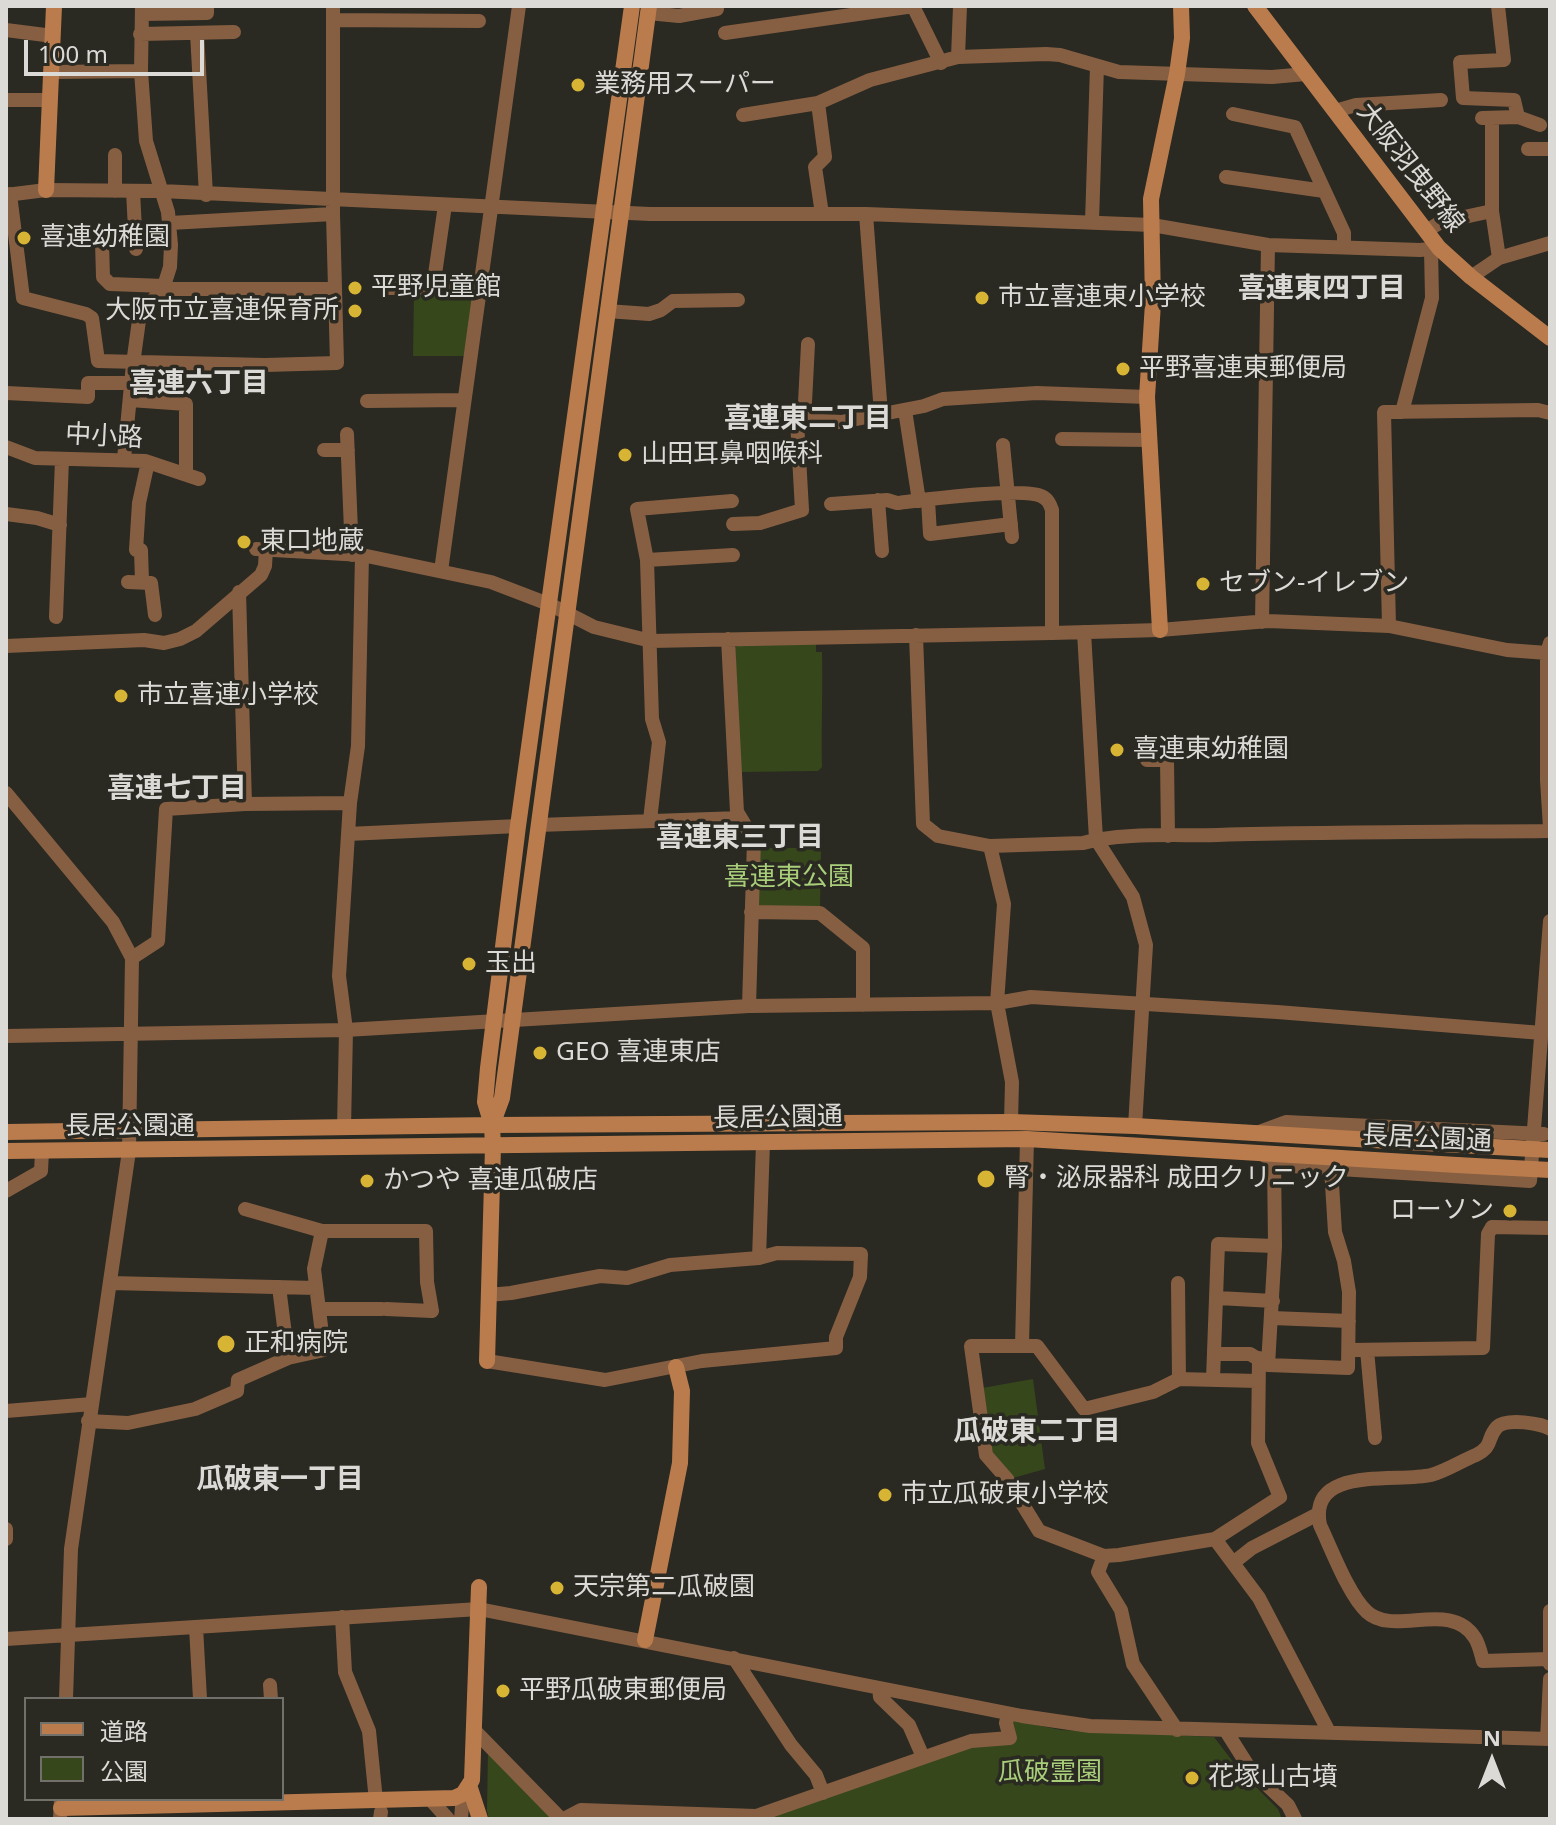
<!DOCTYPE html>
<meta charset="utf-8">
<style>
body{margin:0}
#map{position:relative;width:1556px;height:1825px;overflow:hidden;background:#2a2922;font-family:"Noto Sans","Noto Sans JP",sans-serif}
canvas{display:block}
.frame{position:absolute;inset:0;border:8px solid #dbdad6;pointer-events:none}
.legend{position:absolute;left:24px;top:1697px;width:260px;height:104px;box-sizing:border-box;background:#2a2922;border:2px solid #71706a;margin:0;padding:10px 14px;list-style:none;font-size:24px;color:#dbdad6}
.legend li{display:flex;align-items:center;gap:16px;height:40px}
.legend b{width:40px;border:2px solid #71706a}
.north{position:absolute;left:1452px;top:1721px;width:80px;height:80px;-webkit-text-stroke:6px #2a2922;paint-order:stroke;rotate:0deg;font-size:22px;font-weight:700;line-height:32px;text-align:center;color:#dbdad6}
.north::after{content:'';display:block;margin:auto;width:28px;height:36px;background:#dbdad6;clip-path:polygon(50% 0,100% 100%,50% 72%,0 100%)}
.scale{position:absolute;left:24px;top:40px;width:180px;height:36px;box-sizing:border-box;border:4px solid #dbdad6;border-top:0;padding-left:10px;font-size:24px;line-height:28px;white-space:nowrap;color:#dbdad6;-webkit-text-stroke:6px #2a2922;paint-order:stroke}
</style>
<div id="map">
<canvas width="1556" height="1825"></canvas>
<div class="frame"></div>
<ul class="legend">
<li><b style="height:10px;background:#bb7c4d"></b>道路</li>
<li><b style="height:22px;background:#35471b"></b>公園</li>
</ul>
<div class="north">N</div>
<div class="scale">100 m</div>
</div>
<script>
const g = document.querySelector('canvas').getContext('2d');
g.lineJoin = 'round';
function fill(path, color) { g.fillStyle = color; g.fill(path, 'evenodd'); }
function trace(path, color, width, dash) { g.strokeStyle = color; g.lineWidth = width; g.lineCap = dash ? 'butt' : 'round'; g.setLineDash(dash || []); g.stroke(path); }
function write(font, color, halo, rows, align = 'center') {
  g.font = font + ' "Noto Sans","Noto Sans JP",sans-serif'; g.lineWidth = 7; g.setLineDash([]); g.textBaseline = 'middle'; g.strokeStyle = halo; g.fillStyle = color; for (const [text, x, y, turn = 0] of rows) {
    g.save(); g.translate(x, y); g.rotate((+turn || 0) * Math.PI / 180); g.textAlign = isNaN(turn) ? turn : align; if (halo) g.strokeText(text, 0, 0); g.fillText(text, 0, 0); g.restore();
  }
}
fill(new Path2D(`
 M 414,291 L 475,292 L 466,356 L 413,356 Z
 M 816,642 L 816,652 L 822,652 C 823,691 821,728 822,767 L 818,771 L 741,772 L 735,648 L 740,643 Z
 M 760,848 L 818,848 L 821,850 L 820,909 L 758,906 Z
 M 1033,1379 L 1045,1469 L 1013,1478 L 989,1453 L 982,1388 Z
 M 1012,1720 L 1061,1730 L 1214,1737 L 1240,1771 L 1278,1809 L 1282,1819 L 762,1819 L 971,1745 L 1013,1741 Z
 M 488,1750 L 552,1819 L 489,1819 L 487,1811 Z`), '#35471b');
trace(new Path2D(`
 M 913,6 L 941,63
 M 1498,6 L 1504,60 L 1460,62 L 1463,98 L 1514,100 L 1518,117
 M 648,13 L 679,16 L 717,9
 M 142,14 L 207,13 L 207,6
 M 334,20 L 479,21
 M 6,30 L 53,36
 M 197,33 L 206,195
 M 725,33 L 914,6
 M 140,34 L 234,32
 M 958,57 L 960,6
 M 51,72 L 141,71
 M 6,100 L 50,100
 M 818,103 L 825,157 L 815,167 L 822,214
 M 1335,111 L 1356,105 L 1441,100
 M 1233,114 L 1295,127 L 1344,233 L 1344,247
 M 743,115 L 818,103 L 870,80 L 958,57 L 1046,54 L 1060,55 L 1119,72 L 1272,77 L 1306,74
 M 1482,118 L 1518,117 L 1540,125
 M 1492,118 L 1492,211 L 1499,258
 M 1528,149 L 1550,149
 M 115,155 L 115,191
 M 1226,177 L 1324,191
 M 133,191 L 136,249
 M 10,194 L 23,298 L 86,314 L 92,318 L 98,361 L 265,365 L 337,363 L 333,214 L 333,6
 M 6,195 L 46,190 L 161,191 L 650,214 L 866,214 L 1152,225 L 1268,245 L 1420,250 L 1439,248
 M 866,214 L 881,414
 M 1092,222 L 1097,66
 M 170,223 L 333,214
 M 1426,231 L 1441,222 L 1492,211
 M 102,242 L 103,277 L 110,284 L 164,286
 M 1471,277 L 1499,258 L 1550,243
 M 389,288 L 480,288
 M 433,288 L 445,205
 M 163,289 L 335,289
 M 607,311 L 649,314 L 661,310 L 673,301 L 738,300
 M 6,393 L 88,397 L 88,383 L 131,383
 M 130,400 L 186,404 L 186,474
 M 367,401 L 464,400
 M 905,410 L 919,501
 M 1402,412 L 1432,298 L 1431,249
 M 733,416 L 841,422 L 924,406 L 943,399 L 1037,393 L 1147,397
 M 804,422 L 808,344
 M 347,434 L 352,555
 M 1062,439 L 1149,440
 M 1003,445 L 1012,537
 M 6,447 L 35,458 L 145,461 L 199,479
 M 324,450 L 348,450
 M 124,459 L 133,364 L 140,313 L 163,289 L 170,267 L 171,245 L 168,212 L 146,141 L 141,71 L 142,6
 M 878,500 L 882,551
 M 928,500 L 930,534 L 1011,524
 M 831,504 L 887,500 L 897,503 C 923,500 1022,487 1041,496 C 1048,499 1050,504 1052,510 L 1052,633
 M 6,514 L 37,518 L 60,525
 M 733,524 L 760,523 L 802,510 L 797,421
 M 256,549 L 362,555 L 491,582 L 551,605 L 594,627 L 651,641 L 1052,633 L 1160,630 L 1268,621 L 1389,626 L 1507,650 L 1547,653
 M 136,550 L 139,503 L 148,462
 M 141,550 L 142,582
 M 647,560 L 733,555
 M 441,571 L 519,6
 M 128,582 L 151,583 L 155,615
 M 239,592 L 245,804
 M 56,617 L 62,459
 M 1262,622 L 1268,245
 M 1389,626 L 1384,412 L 1538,410 L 1550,413
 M 1084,632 L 1096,839 L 1133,897 L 1146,945 L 1135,1126
 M 916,635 L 923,824 L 938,836 L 990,846 L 1083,843 C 1120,832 1179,836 1218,835 C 1329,832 1439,832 1550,831
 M 728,639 L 737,812 L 754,840 L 749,1006
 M 1550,643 L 1547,653 L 1547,780 L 1550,828
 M 6,646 L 144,640 L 164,643 L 180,639 L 196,631 L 261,575 L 265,566 L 266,549
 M 1147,760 L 1167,760 L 1168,836
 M 6,793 L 113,922 L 132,958 L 129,1151 L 71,1549 L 66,1699
 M 650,820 L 659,742 L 652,719 L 647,560 L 637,509 L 732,501
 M 538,825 L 740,818
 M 348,834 L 518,826
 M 990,846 L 1004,904 L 997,1003 L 1012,1082 L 1011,1122
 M 751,912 L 820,913 L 863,948 L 863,1005
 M 132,958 L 158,941 L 166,809 L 245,804 L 350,803
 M 6,1036 L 346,1030 L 749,1006 L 997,1003 L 1031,997 L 1277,1012 L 1542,1033
 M 344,1128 L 346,1030 L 339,976 L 350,803 L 358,746 L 362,555
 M 1259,1132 L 1286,1122 L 1544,1134
 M 1265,1156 L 1292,1166 L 1530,1181 L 1550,921
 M 6,1191 L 41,1171 L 42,1152
 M 245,1209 L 322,1231 L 426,1231 L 427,1282 L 432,1311 L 386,1309
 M 759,1258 L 763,1143
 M 110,1283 L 316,1288
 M 1178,1283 L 1179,1379
 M 279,1287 L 288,1358
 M 1218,1298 L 1273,1301
 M 319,1309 L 382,1309
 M 1272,1318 L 1349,1321
 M 1022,1346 L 1027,1139
 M 1350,1350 L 1483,1348 L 1488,1234 L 1492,1227 L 1550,1228
 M 1367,1350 L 1375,1438
 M 1214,1354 L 1250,1354 L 1268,1365 L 1348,1368 L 1349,1292 L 1344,1261 L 1335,1232 L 1331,1168
 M 487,1361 L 605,1380 L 702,1361 L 836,1348 L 836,1337 L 860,1277 L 861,1254 L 777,1253 L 759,1258 L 670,1265 L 627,1278 L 600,1276 L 511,1293 L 488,1295
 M 1268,1365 L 1275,1246 L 1274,1159
 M 1213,1379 L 1218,1244 L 1275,1246
 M 1257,1381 L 1179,1379 L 1153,1392 L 1084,1409 L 1037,1346 L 971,1346 L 986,1455 L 1007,1479 L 1039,1531 L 1104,1556 L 1119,1555 L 1215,1539 L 1280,1497 L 1258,1443 L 1259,1358
 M 6,1411 L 92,1404
 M 88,1421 L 128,1423 L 195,1409 L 237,1391 L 238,1380 L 288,1358 L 324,1350 L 314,1269 L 322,1231
 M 6,1529 L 6,1539
 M 1215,1539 L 1259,1598 L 1329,1732
 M 1104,1556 L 1098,1572 L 1121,1610 L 1133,1664 L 1177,1730
 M 1233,1563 L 1252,1548 L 1318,1514
 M 1550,1611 L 1550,1664
 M 342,1617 L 345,1672 L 369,1731 L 376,1801
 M 196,1627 L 200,1699
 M 6,1639 L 479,1609 L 1022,1716 L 1090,1726 L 1550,1739
 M 734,1658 L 791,1745 L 816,1775 L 823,1793
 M 1549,1659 L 1483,1661 C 1481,1654 1479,1644 1475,1638 C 1451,1599 1394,1637 1367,1612 C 1349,1596 1331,1548 1320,1525 C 1308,1465 1396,1483 1431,1475 C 1446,1471 1461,1461 1476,1455 C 1494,1446 1486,1439 1497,1427 C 1506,1418 1542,1423 1550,1429
 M 270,1685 L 271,1699
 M 879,1688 L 880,1697 L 909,1725 L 923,1757
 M 474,1730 L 561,1819
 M 1226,1731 L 1250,1769 L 1288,1805 L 1295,1819
 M 1547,1739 L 1550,1679
 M 430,1799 L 448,1819
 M 60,1819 L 61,1799
 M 380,1819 L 381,1812
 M 461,1819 L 463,1794
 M 564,1819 L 581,1810 L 756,1816 L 971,1741 L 1010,1738 L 1006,1723 L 1008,1714`), '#865f42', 14);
trace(new Path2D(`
 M 1255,6 L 1439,248 L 1471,277 L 1550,338
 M 46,190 L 54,6
 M 1160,630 L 1147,397 L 1153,303 L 1151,199 L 1177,74 L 1182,38 L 1181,6
 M 492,1125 L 502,1098 L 649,6
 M 6,1132 L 492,1125 L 1011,1122 L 1135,1126 L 1458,1145
 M 6,1151 L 1027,1139 L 1457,1165
 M 487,1361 L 493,1147 L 492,1125 L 485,1102 L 488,1068 L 518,826 L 632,6
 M 645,1640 L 680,1463 L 682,1391 L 676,1367
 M 469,1785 L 480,1819
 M 61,1808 L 454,1798 L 463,1794 L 472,1780 L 479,1587`), '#bb7c4d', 16);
trace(new Path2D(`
 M 1458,1145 L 1550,1150
 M 1457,1165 L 1550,1170`), '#bb7c4d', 16);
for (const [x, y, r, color] of [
 [578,85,8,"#d8b434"],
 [24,238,8,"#d8b434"],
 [355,288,8,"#d8b434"],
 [982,298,8,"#d8b434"],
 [355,311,8,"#d8b434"],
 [1123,369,8,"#d8b434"],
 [625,455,8,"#d8b434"],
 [244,542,8,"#d8b434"],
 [1203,584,8,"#d8b434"],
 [121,696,8,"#d8b434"],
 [1117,750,8,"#d8b434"],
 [469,964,8,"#d8b434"],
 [540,1053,8,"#d8b434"],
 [986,1179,10,"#d8b434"],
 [367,1181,8,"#d8b434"],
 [1510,1211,8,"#d8b434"],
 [226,1344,10,"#d8b434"],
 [885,1495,8,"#d8b434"],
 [557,1588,8,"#d8b434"],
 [503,1691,8,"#d8b434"],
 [1192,1778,8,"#d8b434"]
]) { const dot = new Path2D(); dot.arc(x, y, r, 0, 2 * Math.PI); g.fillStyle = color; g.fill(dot); trace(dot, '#2a2922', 3); }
write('26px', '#dbdad6', '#2a2922', [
 ["業務用スーパー",594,85],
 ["喜連幼稚園",40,238],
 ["平野児童館",371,288],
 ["市立喜連東小学校",998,298],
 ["大阪市立喜連保育所",339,311,"right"],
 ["平野喜連東郵便局",1139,369],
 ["山田耳鼻咽喉科",641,455],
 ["東口地蔵",260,542],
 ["セブン-イレブン",1219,584],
 ["市立喜連小学校",137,696],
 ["喜連東幼稚園",1133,750],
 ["玉出",485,964],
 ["GEO 喜連東店",556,1053],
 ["腎・泌尿器科 成田クリニック",1004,1179],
 ["かつや 喜連瓜破店",383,1181],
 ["ローソン",1494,1211,"right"],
 ["正和病院",244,1344],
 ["市立瓜破東小学校",901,1495],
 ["天宗第二瓜破園",573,1588],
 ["平野瓜破東郵便局",519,1691],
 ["花塚山古墳",1208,1778]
], 'left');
write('26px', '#dbdad6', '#2a2922', [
 ["大阪羽曳野線",1410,168,52],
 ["中小路",104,437,3],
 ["長居公園通",778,1118,-1],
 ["長居公園通",130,1127],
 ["長居公園通",1427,1139,3]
]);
write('26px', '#a9ce7a', '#2a2922', [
 ["喜連東公園",789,878],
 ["瓜破霊園",1050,1773]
]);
write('bold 28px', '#dbdad6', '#2a2922', [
 ["喜連東四丁目",1322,289],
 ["喜連六丁目",199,384],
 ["喜連東二丁目",808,419],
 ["喜連七丁目",177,789],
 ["喜連東三丁目",740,838],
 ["瓜破東二丁目",1037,1432],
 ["瓜破東一丁目",280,1480]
]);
</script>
